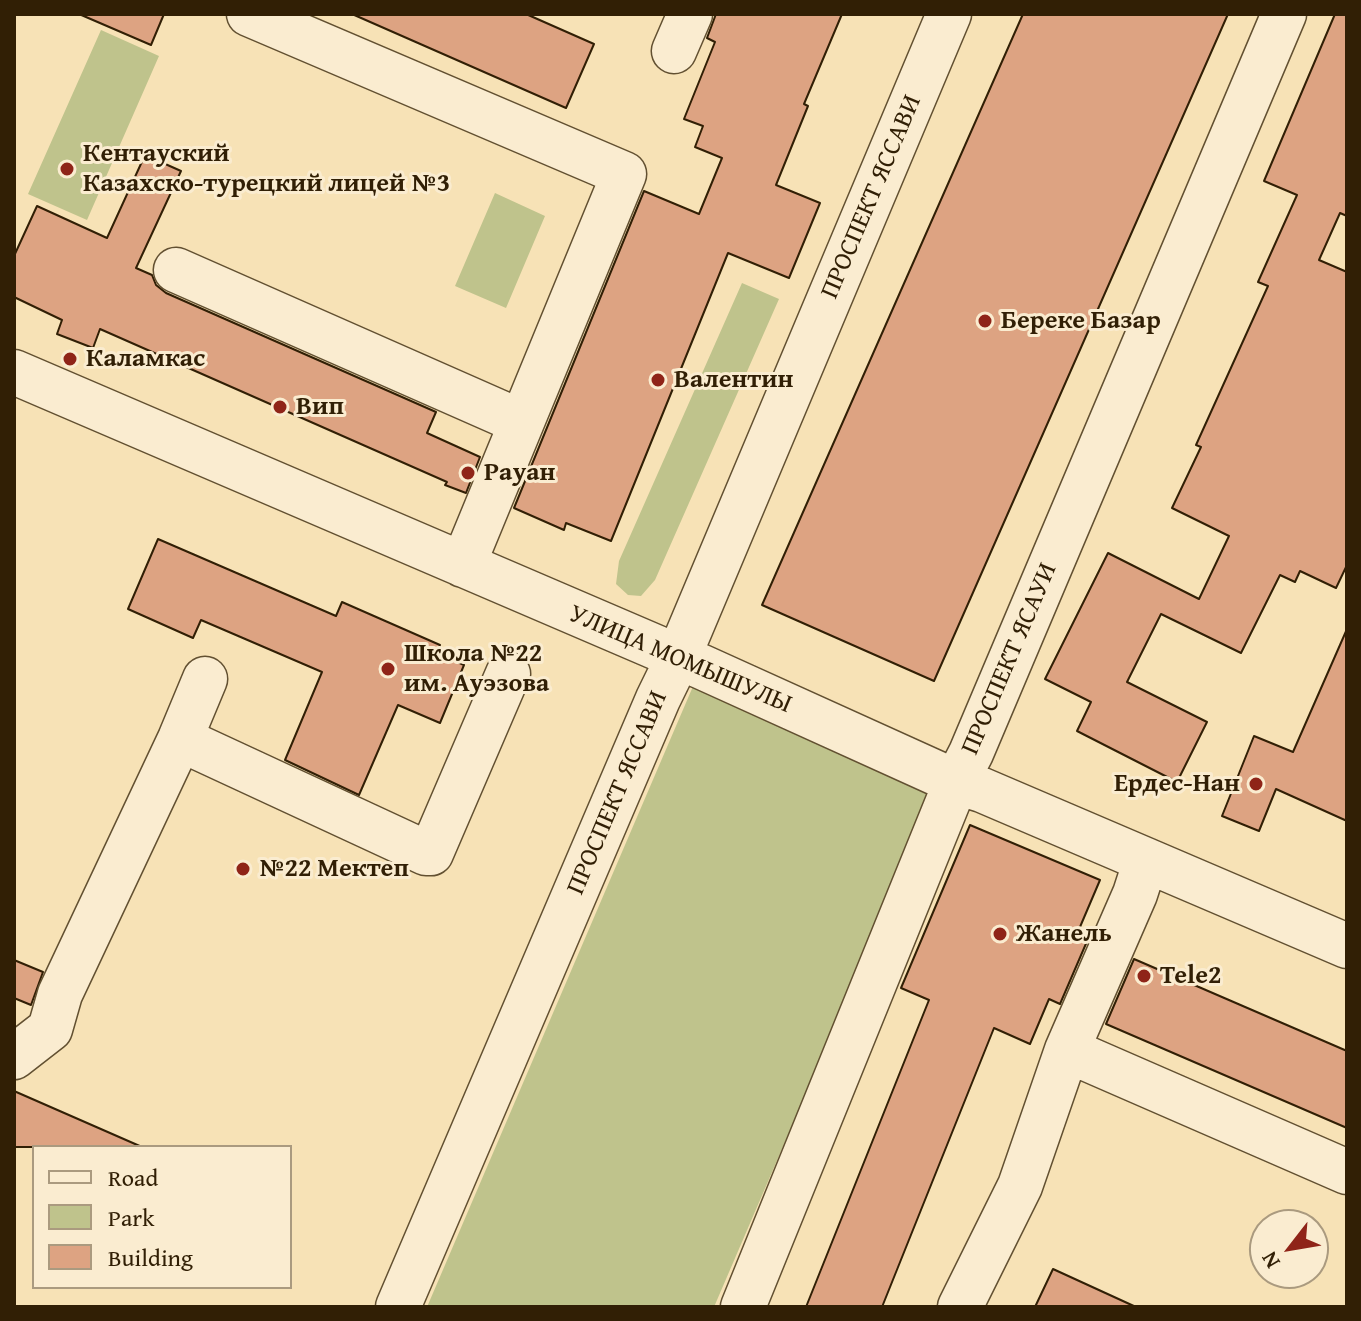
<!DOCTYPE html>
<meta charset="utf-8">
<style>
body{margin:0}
#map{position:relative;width:1361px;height:1321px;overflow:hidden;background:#f7e2b6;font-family:"Gentium Book Plus",serif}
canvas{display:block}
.frame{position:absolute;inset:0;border:16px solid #311f05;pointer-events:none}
.legend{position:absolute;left:32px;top:1145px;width:260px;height:144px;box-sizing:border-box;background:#faecd0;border:2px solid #aa9a7f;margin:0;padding:10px 14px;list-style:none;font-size:24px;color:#311f05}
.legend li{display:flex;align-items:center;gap:16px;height:40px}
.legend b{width:40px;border:2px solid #aa9a7f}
.north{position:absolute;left:1249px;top:1209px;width:80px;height:80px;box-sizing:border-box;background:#faecd0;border:2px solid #aa9a7f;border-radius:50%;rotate:239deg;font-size:22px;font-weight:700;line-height:32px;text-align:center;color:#311f05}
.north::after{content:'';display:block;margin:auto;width:28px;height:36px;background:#8f2418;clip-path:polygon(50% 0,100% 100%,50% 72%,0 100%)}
</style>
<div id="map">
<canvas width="1361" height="1321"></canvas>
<div class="frame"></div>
<ul class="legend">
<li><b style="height:10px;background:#faecd0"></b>Road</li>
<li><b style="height:22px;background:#bfc38c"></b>Park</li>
<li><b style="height:22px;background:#dda382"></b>Building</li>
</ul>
<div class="north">N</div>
</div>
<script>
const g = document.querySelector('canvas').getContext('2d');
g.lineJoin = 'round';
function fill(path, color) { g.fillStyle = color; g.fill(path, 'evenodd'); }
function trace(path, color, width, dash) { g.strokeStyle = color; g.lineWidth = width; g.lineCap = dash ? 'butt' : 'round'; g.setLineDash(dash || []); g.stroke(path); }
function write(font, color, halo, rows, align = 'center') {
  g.font = font + ' "Gentium Book Plus",serif'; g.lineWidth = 6; g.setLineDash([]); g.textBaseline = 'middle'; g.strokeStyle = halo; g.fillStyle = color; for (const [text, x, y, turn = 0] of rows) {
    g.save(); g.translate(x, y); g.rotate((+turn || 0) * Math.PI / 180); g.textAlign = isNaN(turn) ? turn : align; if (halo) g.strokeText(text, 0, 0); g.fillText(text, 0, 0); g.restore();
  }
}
fill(new Path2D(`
 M 101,30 L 159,56 L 87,220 L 28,194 Z
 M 495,193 L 545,216 L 506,308 L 455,286 Z
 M 742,283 L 779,299 L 655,580 L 641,596 L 628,595 L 616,584 L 619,561 Z
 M 694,684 L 938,786 L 714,1307 L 427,1307 Z`), '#bfc38c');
const building = new Path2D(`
 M 79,14 L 164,14 L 151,45 Z
 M 352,14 L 526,14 L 594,44 L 566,108 Z
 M 716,14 L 842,14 L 804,104 L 808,106 L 776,185 L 820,203 L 789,278 L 728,253 L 611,541 L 566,523 L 564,530 L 514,508 L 644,191 L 699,214 L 722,158 L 695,147 L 703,126 L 684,119 L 715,42 L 707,38 Z
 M 1023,14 L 1228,14 L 934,681 L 762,605 Z
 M 1335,14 L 1347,14 L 1347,216 L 1340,213 L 1319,260 L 1347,272 L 1347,565 L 1336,588 L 1300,571 L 1295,582 L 1280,575 L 1241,653 L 1161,614 L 1127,682 L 1207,722 L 1177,782 L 1077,731 L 1091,702 L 1045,679 L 1108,553 L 1199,599 L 1229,536 L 1172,508 L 1201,447 L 1196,445 L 1268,286 L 1258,282 L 1297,195 L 1264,181 Z
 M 145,155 L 181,171 L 136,268 L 152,275 L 156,285 L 166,293 L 436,412 L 427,433 L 480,457 L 466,493 L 445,485 L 447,482 L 100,329 L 93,348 L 57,334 L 62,320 L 14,297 L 14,256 L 37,206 L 107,238 Z
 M 158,539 L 336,616 L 342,602 L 440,645 L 437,653 L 464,665 L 440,723 L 398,705 L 359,795 L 285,760 L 322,672 L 201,620 L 193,638 L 128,609 Z
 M 1347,629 L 1347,821 L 1276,789 L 1259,831 L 1222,816 L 1254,736 L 1293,752 Z
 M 970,825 L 1100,880 L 1077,934 L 1088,939 L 1060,1004 L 1049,999 L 1030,1044 L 994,1028 L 882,1307 L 806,1307 L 929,1000 L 901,988 Z
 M 1134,959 L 1347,1051 L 1347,1128 L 1106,1024 Z
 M 14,960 L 43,972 L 31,1005 L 14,998 Z
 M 14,1091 L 142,1147 L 14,1147 Z
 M 1053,1269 L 1136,1307 L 1035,1307 Z`);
fill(building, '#dda382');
trace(building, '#311f05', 2);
const minor = new Path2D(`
 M 249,14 L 624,174 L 463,565
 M 674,51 L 690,14
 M 176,270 L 521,422
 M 14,372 L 702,667 L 956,782 L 982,790 L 1347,946
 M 180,739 L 426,853 L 431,853 L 508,674
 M 1067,1050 L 1347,1172
 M 14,1057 L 50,1029 L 60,994 L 180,739 L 205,679
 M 398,1307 L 658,699 L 678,658 L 949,14
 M 743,1307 L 956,782 L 971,753 L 1284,14
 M 960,1307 L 1020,1186 L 1067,1050 L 1135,894 L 1146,860`);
trace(minor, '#625031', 47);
trace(minor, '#faecd0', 44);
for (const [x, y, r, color] of [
 [67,169,8,"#8f2418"],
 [985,321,8,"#8f2418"],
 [70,359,8,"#8f2418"],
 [658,380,8,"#8f2418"],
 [280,407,8,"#8f2418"],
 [468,473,8,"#8f2418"],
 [388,669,8,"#8f2418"],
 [1256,784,8,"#8f2418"],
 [243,869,8,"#8f2418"],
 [1000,934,8,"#8f2418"],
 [1144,976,8,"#8f2418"]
]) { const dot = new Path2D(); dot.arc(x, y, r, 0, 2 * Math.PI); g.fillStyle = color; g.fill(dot); trace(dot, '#faecd0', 3); }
write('bold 26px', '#311f05', '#faecd0', [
 ["Кентауский",83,154],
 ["Казахско-турецкий лицей №3",83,184],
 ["Береке Базар",1001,321],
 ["Каламкас",86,359],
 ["Валентин",674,380],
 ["Вип",296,407],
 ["Рауан",484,473],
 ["Школа №22",404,654],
 ["им. Ауэзова",404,684],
 ["Ердес-Нан",1240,784,"right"],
 ["№22 Мектеп",259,869],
 ["Жанель",1016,934],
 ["Tele2",1160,976]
], 'left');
write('26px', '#311f05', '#faecd0', [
 ["ПРОСПЕКТ ЯССАВИ",872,197,-67],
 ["ПРОСПЕКТ ЯСАУИ",1010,659,-67],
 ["УЛИЦА МОМЫШУЛЫ",680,660,23],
 ["ПРОСПЕКТ ЯССАВИ",618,793,-67]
]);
</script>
